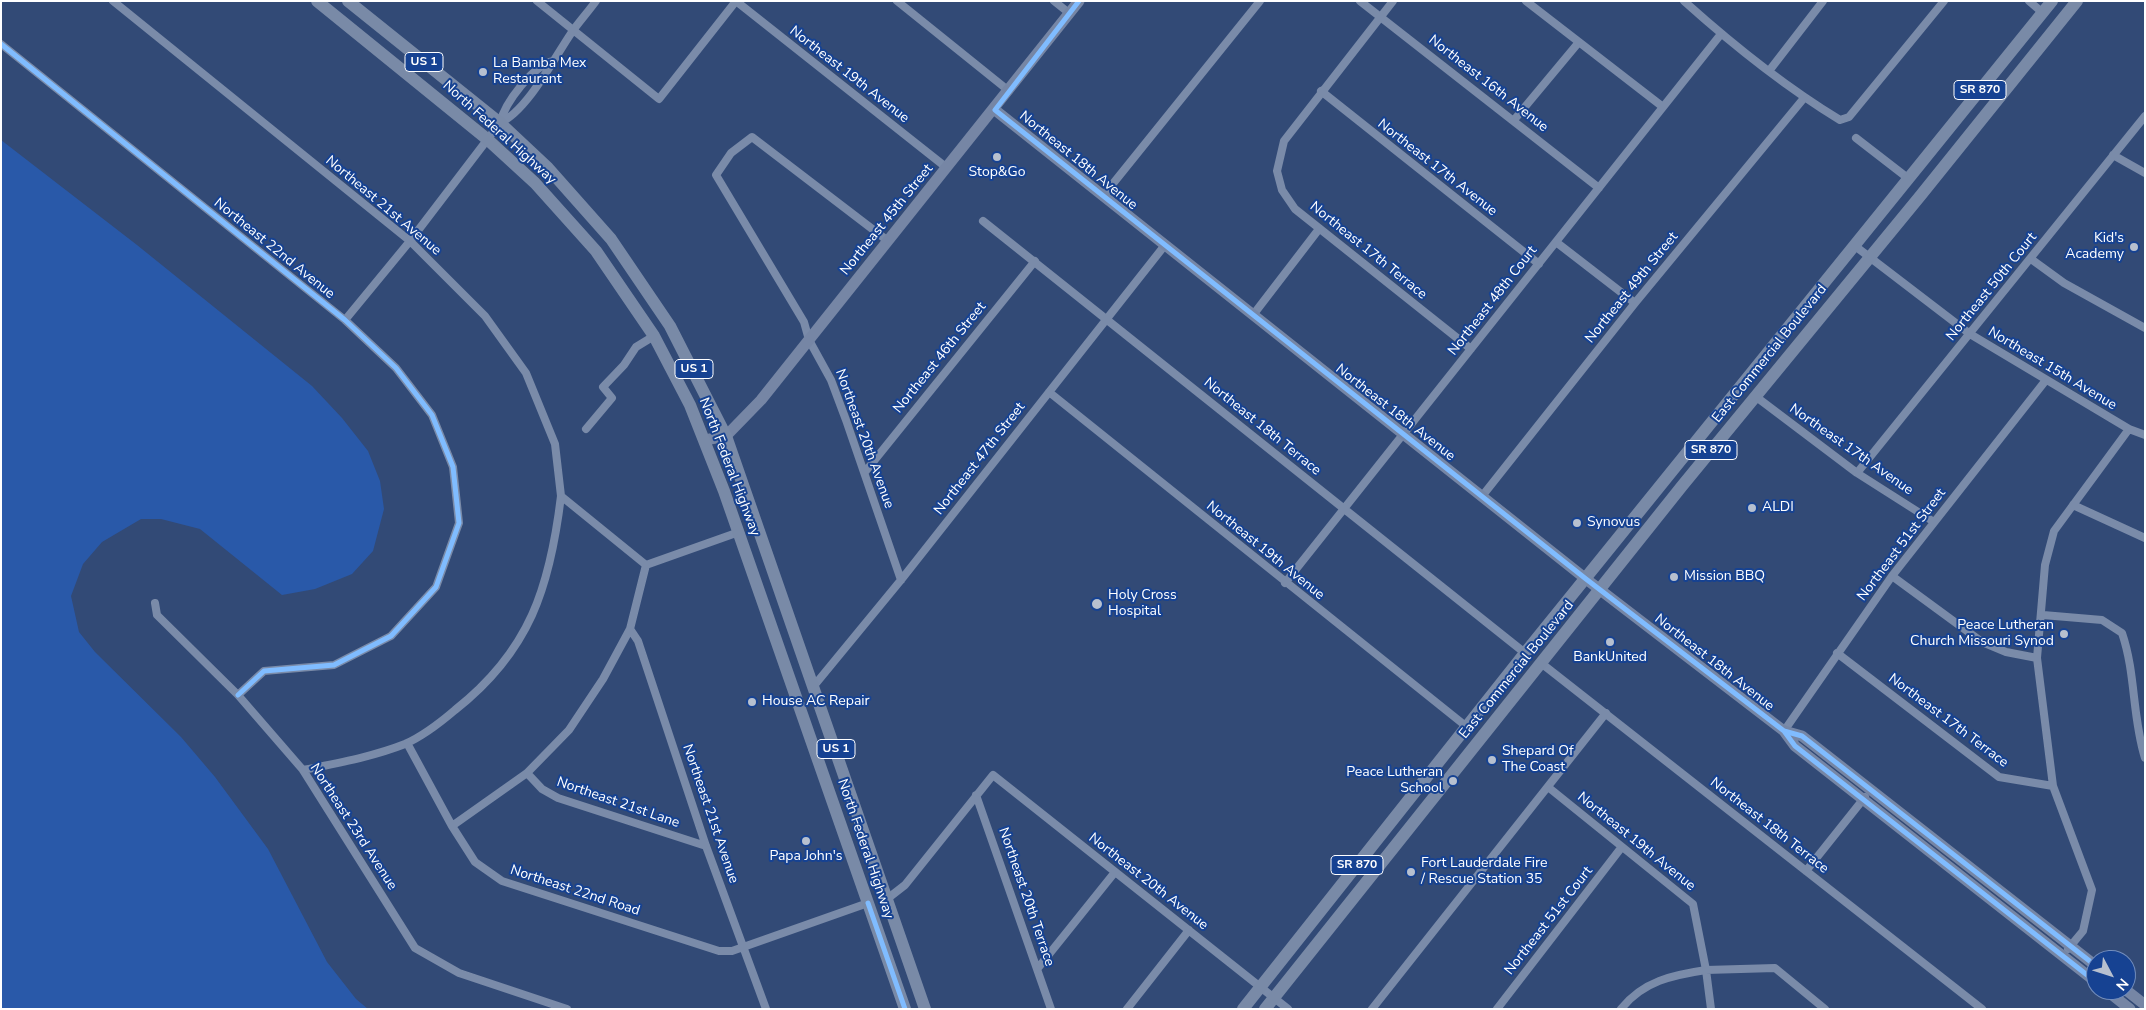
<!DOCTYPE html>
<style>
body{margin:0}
#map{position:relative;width:2146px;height:1010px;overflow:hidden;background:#324a76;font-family:"Nunito Sans",sans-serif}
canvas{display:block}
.frame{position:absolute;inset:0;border:2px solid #fff;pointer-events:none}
.north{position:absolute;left:2086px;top:950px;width:50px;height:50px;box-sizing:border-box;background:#164292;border:1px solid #738ebe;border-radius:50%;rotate:130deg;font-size:14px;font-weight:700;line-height:20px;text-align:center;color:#fff}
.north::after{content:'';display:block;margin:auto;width:18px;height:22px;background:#b7c0cf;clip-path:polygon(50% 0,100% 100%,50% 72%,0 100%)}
</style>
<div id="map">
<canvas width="2146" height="1010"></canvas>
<div class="frame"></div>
<div class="north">N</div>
</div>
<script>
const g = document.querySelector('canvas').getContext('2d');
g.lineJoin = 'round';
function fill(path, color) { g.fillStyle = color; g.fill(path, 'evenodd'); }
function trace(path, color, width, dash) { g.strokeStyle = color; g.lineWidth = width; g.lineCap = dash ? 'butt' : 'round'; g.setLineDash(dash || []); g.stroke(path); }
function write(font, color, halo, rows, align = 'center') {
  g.font = font + ' "Nunito Sans",sans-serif'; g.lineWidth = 4; g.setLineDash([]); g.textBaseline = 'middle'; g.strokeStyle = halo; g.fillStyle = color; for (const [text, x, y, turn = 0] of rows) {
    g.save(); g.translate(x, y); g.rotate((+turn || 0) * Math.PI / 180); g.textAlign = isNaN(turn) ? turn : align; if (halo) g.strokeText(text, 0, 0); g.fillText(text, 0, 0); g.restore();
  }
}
fill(new Path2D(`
 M 1,140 L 137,245 L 312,386 L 342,418 L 368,451 L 380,481 L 384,509 L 373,551 L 352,574 L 315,589 L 282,595 L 200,529 L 161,519 L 141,519 L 102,542 L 83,564 L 71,596 L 79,632 L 95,652 L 181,737 L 215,777 L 268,849 L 327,962 L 356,999 L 368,1009 L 1,1009 Z`), '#2959a9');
trace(new Path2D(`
 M 113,1 L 410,241 L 485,316 L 526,373 L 555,444 L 561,496 L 646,565
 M 537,1 L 659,99 L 736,1
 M 736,1 L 947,168
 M 897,1 L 1009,91
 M 1054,1 L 1069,13
 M 1360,1 L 1599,188
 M 1393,1 L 1284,141 L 1277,171 L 1282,190 L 1295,209 L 1471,349
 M 1526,1 L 1663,107
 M 1684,1 C 1733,45 1784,86 1840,120 L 1849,117 L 1944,1
 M 2029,1 L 2043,13
 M 1,44 L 345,320 L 396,368 L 432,415 L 453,467 L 459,523 L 436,587 L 391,636 L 334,665 L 264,671 L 238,695
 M 1769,71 L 1823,1
 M 1321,91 L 1539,264
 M 1514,120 L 1579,42
 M 500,123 C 528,110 554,58 572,32 C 579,22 588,12 596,1
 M 1856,138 L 1909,179
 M 2113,155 L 2145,173
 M 1103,196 L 1260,1
 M 983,221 L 1525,653
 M 888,241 L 752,137 L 731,153 L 716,175 L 804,322 L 809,340 L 831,380 L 846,420 L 901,580
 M 1556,242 L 1635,303
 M 1855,246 L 1970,334 L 2129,429 L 2145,435
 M 2031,259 L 2064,283 L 2145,328
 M 1253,315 L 1319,229
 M 345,320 L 410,241 L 500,123 C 505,102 533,66 553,61
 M 1049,392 L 1467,727
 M 1755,396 L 1857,473 L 1934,522
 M 586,429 L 612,398 L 603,387 L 624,365 L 636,347 L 654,336
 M 865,472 L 1035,261
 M 1857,473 L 2145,116
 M 1483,495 L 1635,303 L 1804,98
 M 2073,505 L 2145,538
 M 646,565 L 739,532
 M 1892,576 L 1982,642 L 2006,652 L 2037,658
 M 1285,583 L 1721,34
 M 155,603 L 157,615 L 238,695 L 303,770 L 415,948 L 459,973 L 567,1009
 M 2043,615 L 2102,620 L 2122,633 C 2136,674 2132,717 2145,758
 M 630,629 L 638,641 L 706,846 L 766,1009
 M 1837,653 L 1999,777 L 2053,786
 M 1541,663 L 1982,1009
 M 813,687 L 901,580 L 1165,245
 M 1784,731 L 1892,576 L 2046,380
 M 407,743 L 452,826 L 475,862 L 502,881 L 719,951 L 732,951 L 868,903
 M 303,770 C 337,763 372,757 405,744 C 423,736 441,722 455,710 C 530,651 550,587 561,496
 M 527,773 L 542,789 L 558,798 L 706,846
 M 1548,787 L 1693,904 L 1706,970 L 1775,968 L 1825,1009
 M 976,795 L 1051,1009
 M 452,826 L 527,773 L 569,730 L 603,679 L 630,629 L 646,565
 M 1806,871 L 1865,797
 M 887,899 L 905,885 L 993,775 L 1288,1009
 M 2068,949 L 2083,931 L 2092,890 L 2053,786 L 2037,658 L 2045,565 L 2054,531 L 2129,429
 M 1038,968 L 1115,872
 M 1127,1009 L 1189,930
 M 1372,1009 L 1606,713
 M 1497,1009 L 1621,848
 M 1621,1009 C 1643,981 1673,975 1706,970 L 1711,1009`), '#7a8ba9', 8);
trace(new Path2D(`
 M 995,110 L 1586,579 L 1784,731 L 1795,746 L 2096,982
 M 705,440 L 726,436 L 761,400 L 1079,1
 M 1784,731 L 1802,736 L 2096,966
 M 2106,990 L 2130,1009
 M 2126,990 L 2145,1005`), '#7686a5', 11);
trace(new Path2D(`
 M 317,1 L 487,139 L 535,183 L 596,251 L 654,336 L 690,405 L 724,491 L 905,1009
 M 348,1 L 500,123 L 548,168 L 611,239 L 670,326 L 726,436 L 925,1009
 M 1243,1009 L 1525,653 L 2052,1
 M 1265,1009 L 1682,486 L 1921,195 L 2077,1`), '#798aa7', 12);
trace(new Path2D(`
 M 1079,1 L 995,110 L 1586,579 L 1784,731 L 1795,746 L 2096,982
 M 1,44 L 345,320 L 396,368 L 432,415 L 453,467 L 459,523 L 436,587 L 391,636 L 334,665 L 264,671 L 238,695
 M 1784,731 L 1802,736 L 2096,966
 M 868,903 L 905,1009`), '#80bcff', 5);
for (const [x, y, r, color] of [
 [483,72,5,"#b7c0cf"],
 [997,157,5,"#b7c0cf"],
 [2134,247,5,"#b7c0cf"],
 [1752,508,5,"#b7c0cf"],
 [1577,523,5,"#b7c0cf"],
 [1674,577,5,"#b7c0cf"],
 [1097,604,6,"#b7c0cf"],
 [2064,634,5,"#b7c0cf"],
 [1610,642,5,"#b7c0cf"],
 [752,702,5,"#b7c0cf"],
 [1492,760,5,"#b7c0cf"],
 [1453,781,5,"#b7c0cf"],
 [806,841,5,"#b7c0cf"],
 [1411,872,5,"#b7c0cf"]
]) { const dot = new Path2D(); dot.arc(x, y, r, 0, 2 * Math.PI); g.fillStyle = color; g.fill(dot); trace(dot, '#164292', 2); }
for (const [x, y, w] of [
 [424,62,38],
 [1980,90,52],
 [694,369,38],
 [1711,450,52],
 [836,749,38],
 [1357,865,52]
]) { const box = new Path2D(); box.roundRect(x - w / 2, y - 9.5, w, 19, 4); g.fillStyle = '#164292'; g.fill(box); trace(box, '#fff', 1); }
write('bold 12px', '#fff', null, [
 ["US 1",424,62],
 ["SR 870",1980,90],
 ["US 1",694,369],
 ["SR 870",1711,450],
 ["US 1",836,749],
 ["SR 870",1357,865]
]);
write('14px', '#fff', '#164292', [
 ["La Bamba Mex",493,64],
 ["Restaurant",493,80],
 ["Stop&Go",997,173,"center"],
 ["Kid's",2124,239,"right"],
 ["Academy",2124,255,"right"],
 ["ALDI",1762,508],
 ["Synovus",1587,523],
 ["Mission BBQ",1684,577],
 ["Holy Cross",1108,596],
 ["Hospital",1108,612],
 ["Peace Lutheran",2054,626,"right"],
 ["Church Missouri Synod",2054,642,"right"],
 ["BankUnited",1610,658,"center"],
 ["House AC Repair",762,702],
 ["Shepard Of",1502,752],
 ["The Coast",1502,768],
 ["Peace Lutheran",1443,773,"right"],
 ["School",1443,789,"right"],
 ["Papa John's",806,857,"center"],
 ["Fort Lauderdale Fire",1421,864],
 ["/ Rescue Station 35",1421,880]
], 'left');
write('14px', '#fff', '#164292', [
 ["Northeast 19th Avenue",849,75,38],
 ["Northeast 16th Avenue",1488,84,38],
 ["North Federal Highway",499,133,42],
 ["Northeast 18th Avenue",1078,161,39],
 ["Northeast 17th Avenue",1437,168,38],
 ["Northeast 21st Avenue",383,206,40],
 ["Northeast 45th Street",887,220,-51],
 ["Northeast 22nd Avenue",274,249,39],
 ["Northeast 17th Terrace",1368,251,39],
 ["Northeast 50th Court",1992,287,-51],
 ["Northeast 49th Street",1632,288,-51],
 ["Northeast 48th Court",1493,301,-52],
 ["East Commercial Boulevard",1770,354,-51],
 ["Northeast 46th Street",940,358,-51],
 ["Northeast 15th Avenue",2052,369,31],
 ["Northeast 18th Avenue",1395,413,38],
 ["Northeast 18th Terrace",1262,427,39],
 ["Northeast 20th Avenue",864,439,70],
 ["Northeast 17th Avenue",1851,450,35],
 ["Northeast 47th Street",980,459,-52],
 ["North Federal Highway",729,467,69],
 ["Northeast 51st Street",1902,545,-53],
 ["Northeast 19th Avenue",1265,551,39],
 ["Northeast 18th Avenue",1714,663,38],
 ["East Commercial Boulevard",1517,670,-51],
 ["Northeast 17th Terrace",1948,721,37],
 ["Northeast 21st Lane",618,803,19],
 ["Northeast 21st Avenue",710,814,71],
 ["Northeast 18th Terrace",1769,826,38],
 ["Northeast 23rd Avenue",353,827,57],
 ["Northeast 19th Avenue",1636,842,39],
 ["North Federal Highway",865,849,71],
 ["Northeast 20th Avenue",1148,882,38],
 ["Northeast 22nd Road",575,891,18],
 ["Northeast 20th Terrace",1026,897,71],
 ["Northeast 51st Court",1549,921,-52]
]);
</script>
